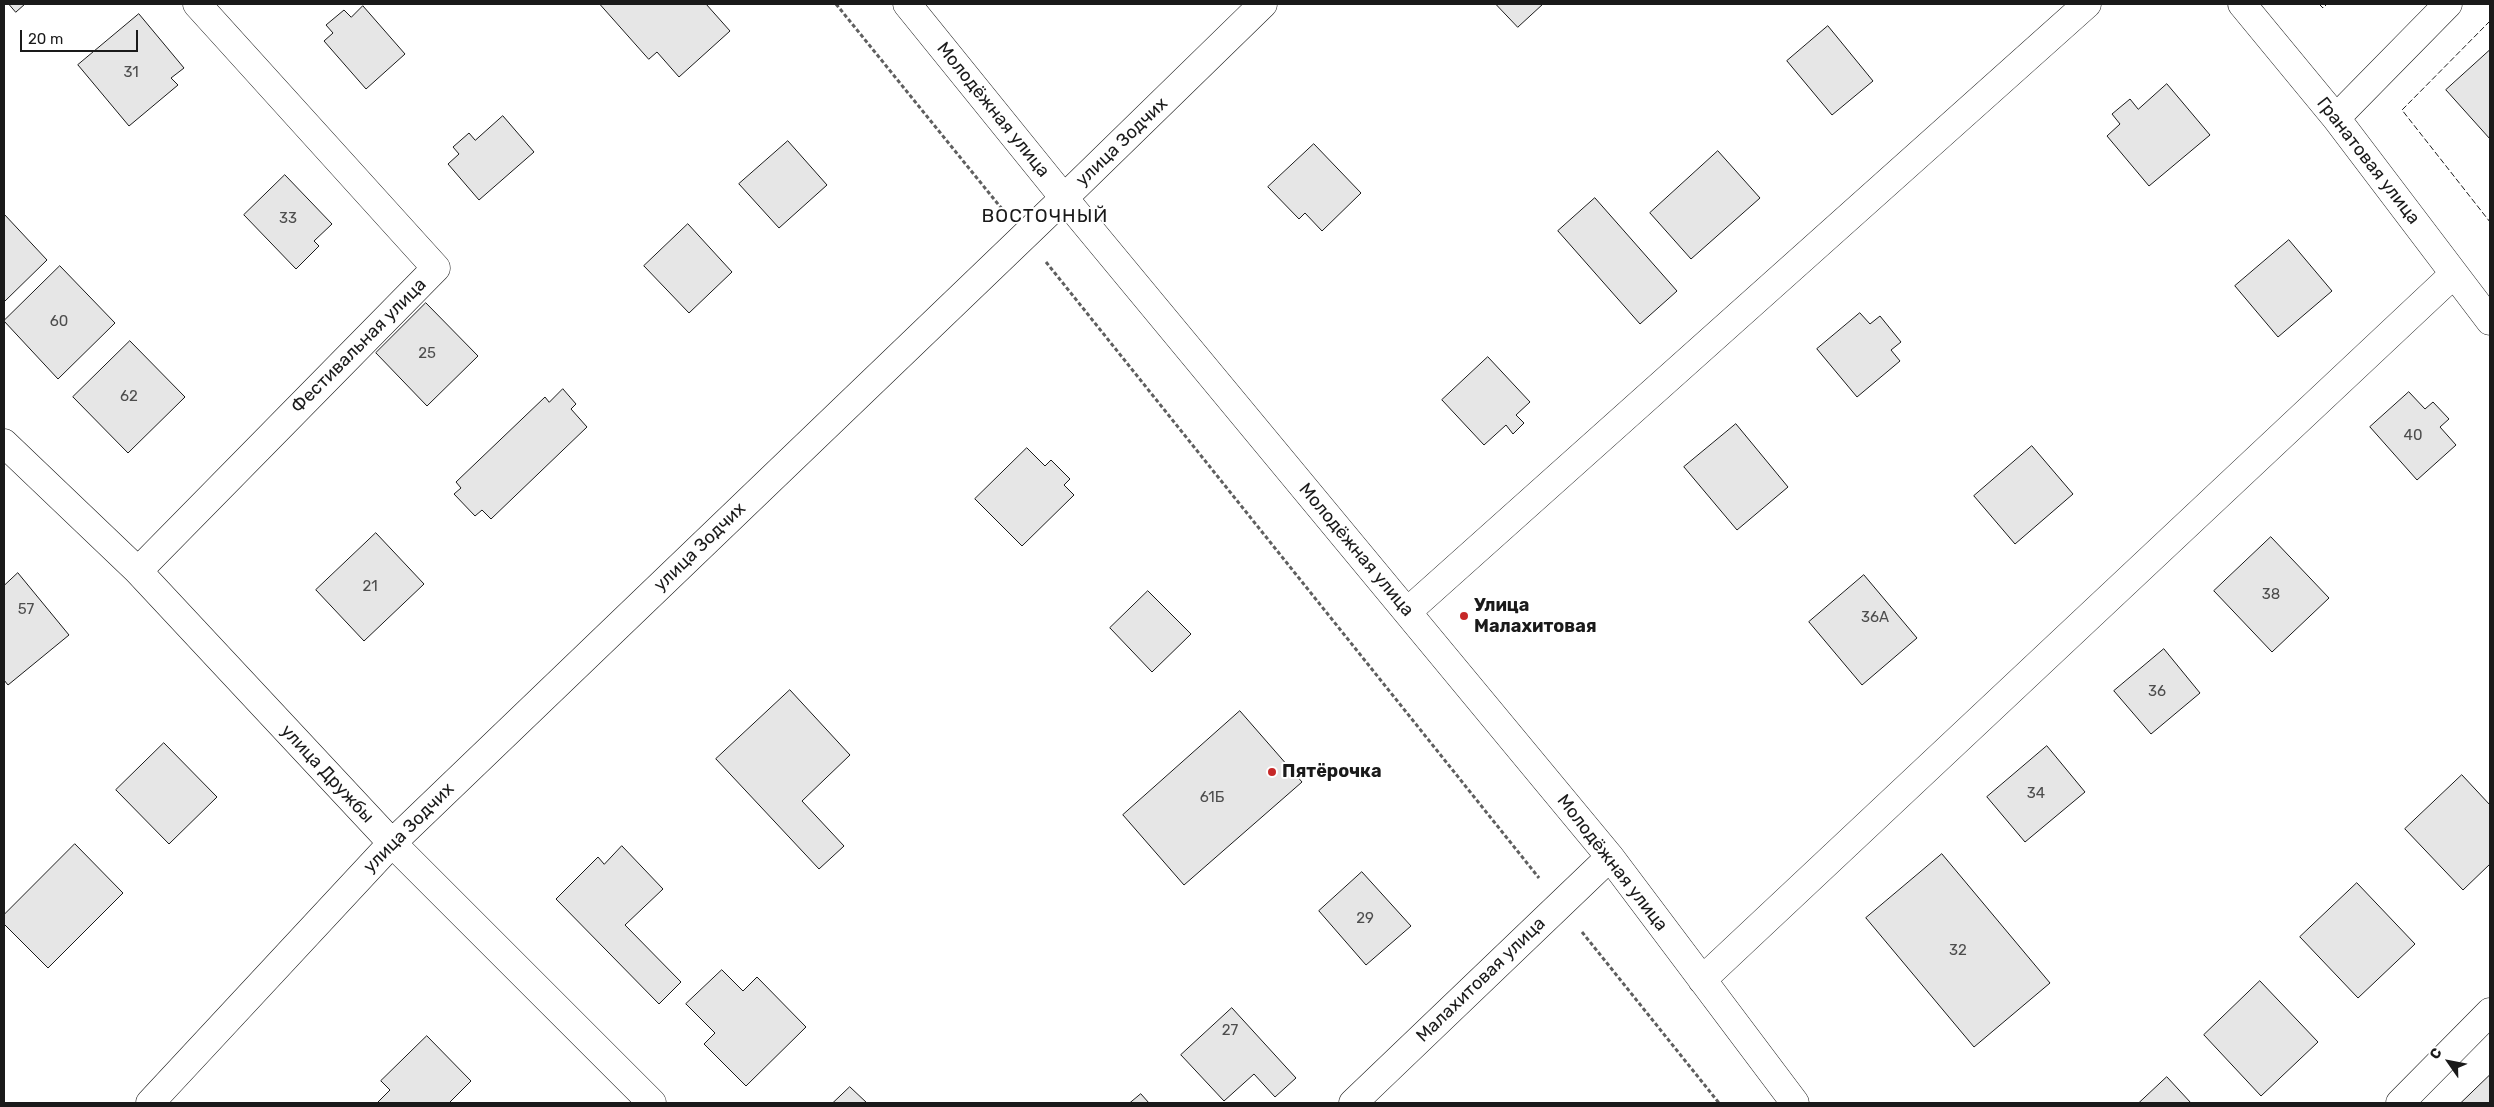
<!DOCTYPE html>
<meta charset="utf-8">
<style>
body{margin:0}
#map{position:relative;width:2494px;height:1107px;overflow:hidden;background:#fff;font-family:Rubik,sans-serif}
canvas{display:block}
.frame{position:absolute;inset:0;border:5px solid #1a1a1a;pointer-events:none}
.north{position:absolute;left:2424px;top:1037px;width:50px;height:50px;-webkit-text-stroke:4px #fff;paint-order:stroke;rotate:303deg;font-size:14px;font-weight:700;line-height:20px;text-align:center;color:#1a1a1a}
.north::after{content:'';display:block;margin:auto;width:18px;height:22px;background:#1a1a1a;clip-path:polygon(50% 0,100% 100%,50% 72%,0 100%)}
.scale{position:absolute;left:20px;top:30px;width:118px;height:22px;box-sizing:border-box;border:2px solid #1a1a1a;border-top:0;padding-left:6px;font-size:15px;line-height:18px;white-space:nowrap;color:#1a1a1a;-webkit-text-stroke:4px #fff;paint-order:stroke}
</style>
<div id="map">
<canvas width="2494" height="1107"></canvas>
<div class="frame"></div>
<div class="north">С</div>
<div class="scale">20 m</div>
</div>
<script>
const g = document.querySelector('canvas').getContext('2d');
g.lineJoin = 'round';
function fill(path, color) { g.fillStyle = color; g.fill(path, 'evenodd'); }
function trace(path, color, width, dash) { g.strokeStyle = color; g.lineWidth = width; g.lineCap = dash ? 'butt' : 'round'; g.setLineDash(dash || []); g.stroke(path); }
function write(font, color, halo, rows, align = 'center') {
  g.font = font + ' Rubik,sans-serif'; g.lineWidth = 4; g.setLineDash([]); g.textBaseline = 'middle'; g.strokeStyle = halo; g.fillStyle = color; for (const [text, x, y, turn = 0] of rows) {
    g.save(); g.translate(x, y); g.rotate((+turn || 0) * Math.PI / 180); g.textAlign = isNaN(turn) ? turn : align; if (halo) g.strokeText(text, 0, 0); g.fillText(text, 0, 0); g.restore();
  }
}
const building = new Path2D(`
 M 9,4 L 25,4 L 16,12 Z
 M 600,4 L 706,4 L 730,31 L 679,77 L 657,52 L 649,59 Z
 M 1496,4 L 1543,4 L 1518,27 Z
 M 363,6 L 405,54 L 366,89 L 324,41 L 333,33 L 326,25 L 344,10 L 351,17 Z
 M 139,14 L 184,68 L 171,78 L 178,85 L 129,126 L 78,65 Z
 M 1828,26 L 1873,81 L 1832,115 L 1787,61 Z
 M 2490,50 L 2490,139 L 2446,90 Z
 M 2167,84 L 2210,135 L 2149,186 L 2107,136 L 2120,124 L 2112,114 L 2130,99 L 2138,109 Z
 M 503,116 L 534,152 L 479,200 L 448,164 L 459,154 L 453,147 L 469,133 L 475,140 Z
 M 788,141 L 827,185 L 779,228 L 739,184 Z
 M 1314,144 L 1361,193 L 1322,231 L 1305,213 L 1299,219 L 1268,187 Z
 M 1718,151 L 1760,198 L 1691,259 L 1650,213 Z
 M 285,175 L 332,224 L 314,241 L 319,246 L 296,269 L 244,215 Z
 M 1595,198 L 1677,291 L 1640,324 L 1558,231 Z
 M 4,214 L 47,260 L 4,302 Z
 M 688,224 L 732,272 L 689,313 L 644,266 Z
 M 2289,240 L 2332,291 L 2278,337 L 2235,286 Z
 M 60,266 L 115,323 L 58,379 L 4,321 Z
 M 426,303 L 478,356 L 427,406 L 376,353 Z
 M 1860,313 L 1870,324 L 1880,316 L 1901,342 L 1891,350 L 1900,361 L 1857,397 L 1817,349 Z
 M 130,341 L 185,397 L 128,453 L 73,397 Z
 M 1488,357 L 1530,402 L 1516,415 L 1524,423 L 1513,434 L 1506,425 L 1484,445 L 1442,400 Z
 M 563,389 L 576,404 L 571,409 L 587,427 L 491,519 L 482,510 L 475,516 L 454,494 L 461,488 L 456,482 L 545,397 L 549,402 Z
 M 2409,392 L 2425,409 L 2433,402 L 2449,419 L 2440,427 L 2456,445 L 2417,480 L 2370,427 Z
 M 1736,424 L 1788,487 L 1737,530 L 1684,467 Z
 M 2032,446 L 2073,494 L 2015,544 L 1974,496 Z
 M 1027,448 L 1045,466 L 1051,460 L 1070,479 L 1064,485 L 1074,495 L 1022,546 L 975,499 Z
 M 376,533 L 424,584 L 364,641 L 316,590 Z
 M 2271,537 L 2329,598 L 2272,652 L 2214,591 Z
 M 18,573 L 69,635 L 8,685 L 4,680 L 4,586 Z
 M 1864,575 L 1917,638 L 1862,685 L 1809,622 Z
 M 1148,591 L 1191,634 L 1152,672 L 1110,628 Z
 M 2164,649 L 2200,693 L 2151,734 L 2114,691 Z
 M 790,690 L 850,755 L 802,801 L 844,846 L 819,869 L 716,759 Z
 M 1240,711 L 1302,782 L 1184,885 L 1123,815 Z
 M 164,743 L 217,797 L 169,844 L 116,790 Z
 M 2047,746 L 2085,792 L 2025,842 L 1987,797 Z
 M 2462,775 L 2490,805 L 2490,864 L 2463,890 L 2405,829 Z
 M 75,844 L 123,893 L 48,968 L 4,924 L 4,915 Z
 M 622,846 L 663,889 L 625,925 L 681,982 L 659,1004 L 556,899 L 598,857 L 604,864 Z
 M 1942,854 L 2050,983 L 1974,1047 L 1866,918 Z
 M 1362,872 L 1411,926 L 1366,965 L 1319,911 Z
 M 2357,883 L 2415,944 L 2358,998 L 2300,937 Z
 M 722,970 L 743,991 L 757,977 L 806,1027 L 746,1086 L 704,1044 L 715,1033 L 686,1004 Z
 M 2260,981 L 2318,1042 L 2261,1096 L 2204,1035 Z
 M 1232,1008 L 1296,1078 L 1275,1097 L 1254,1074 L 1224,1101 L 1181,1055 Z
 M 427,1036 L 471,1081 L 449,1103 L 377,1103 L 390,1090 L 381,1081 Z
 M 2490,1075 L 2490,1103 L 2461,1103 Z
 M 2167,1077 L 2191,1103 L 2139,1103 Z
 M 850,1087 L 867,1103 L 833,1103 Z
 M 1141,1094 L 1149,1103 L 1130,1103 Z`);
fill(building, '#e6e6e6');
trace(building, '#1a1a1a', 1);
const minor = new Path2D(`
 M 907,4 L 1064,198 L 1610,857 L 1795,1103
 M 2242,4 L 2336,118 L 2490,321
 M 2336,118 L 2448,4
 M 4,443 L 138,571 L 392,843 L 652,1103
 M 138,571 L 436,268 L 197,4
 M 1407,612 L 2087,4
 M 1702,980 L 2454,274
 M 150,1103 L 392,843 L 1064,198 L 1263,4
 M 1353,1103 L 1610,857
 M 2400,1103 L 2490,1012`);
trace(minor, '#1a1a1a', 29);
trace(new Path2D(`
 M 836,4 L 1002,209
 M 1046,262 L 1539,878
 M 1582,932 L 1719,1103`), '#5f5f5f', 3, [4, 2.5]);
trace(minor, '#fff', 28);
trace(new Path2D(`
 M 2319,4 L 2323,8 L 2327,4
 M 2490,21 L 2402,110 L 2490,222`), '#1a1a1a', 1, [6, 2.5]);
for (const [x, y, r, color] of [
 [1464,616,5,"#c62828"],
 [1272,772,5,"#c62828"]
]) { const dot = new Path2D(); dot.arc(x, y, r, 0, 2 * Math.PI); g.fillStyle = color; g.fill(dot); trace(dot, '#fff', 2); }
write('15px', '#4d4d4d', null, [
 ["31",131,73],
 ["33",288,219],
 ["60",59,322],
 ["25",427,354],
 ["62",129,397],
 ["40",2413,436],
 ["21",370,587],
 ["38",2271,595],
 ["57",26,610],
 ["36А",1875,618],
 ["36",2157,692],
 ["34",2036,794],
 ["61Б",1212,798],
 ["29",1365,919],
 ["32",1958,951],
 ["27",1230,1031]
]);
write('18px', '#1a1a1a', '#fff', [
 ["Молодёжная улица",993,110,51],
 ["улица Зодчих",1122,142,-44],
 ["Гранатовая улица",2368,161,52],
 ["Фестивальная улица",359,346,-45],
 ["улица Зодчих",700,547,-44],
 ["Молодёжная улица",1356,550,50],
 ["улица Дружбы",327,774,47],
 ["улица Зодчих",409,828,-45],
 ["Молодёжная улица",1612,863,52],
 ["Малахитовая улица",1481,980,-44]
]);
write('bold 18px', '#1a1a1a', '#fff', [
 ["Улица",1474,606],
 ["Малахитовая",1474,627],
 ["Пятёрочка",1282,772]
], 'left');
g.letterSpacing = '1px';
write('19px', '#1a1a1a', '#fff', [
 ["ВОСТОЧНЫЙ",1045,217]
]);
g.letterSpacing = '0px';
</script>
